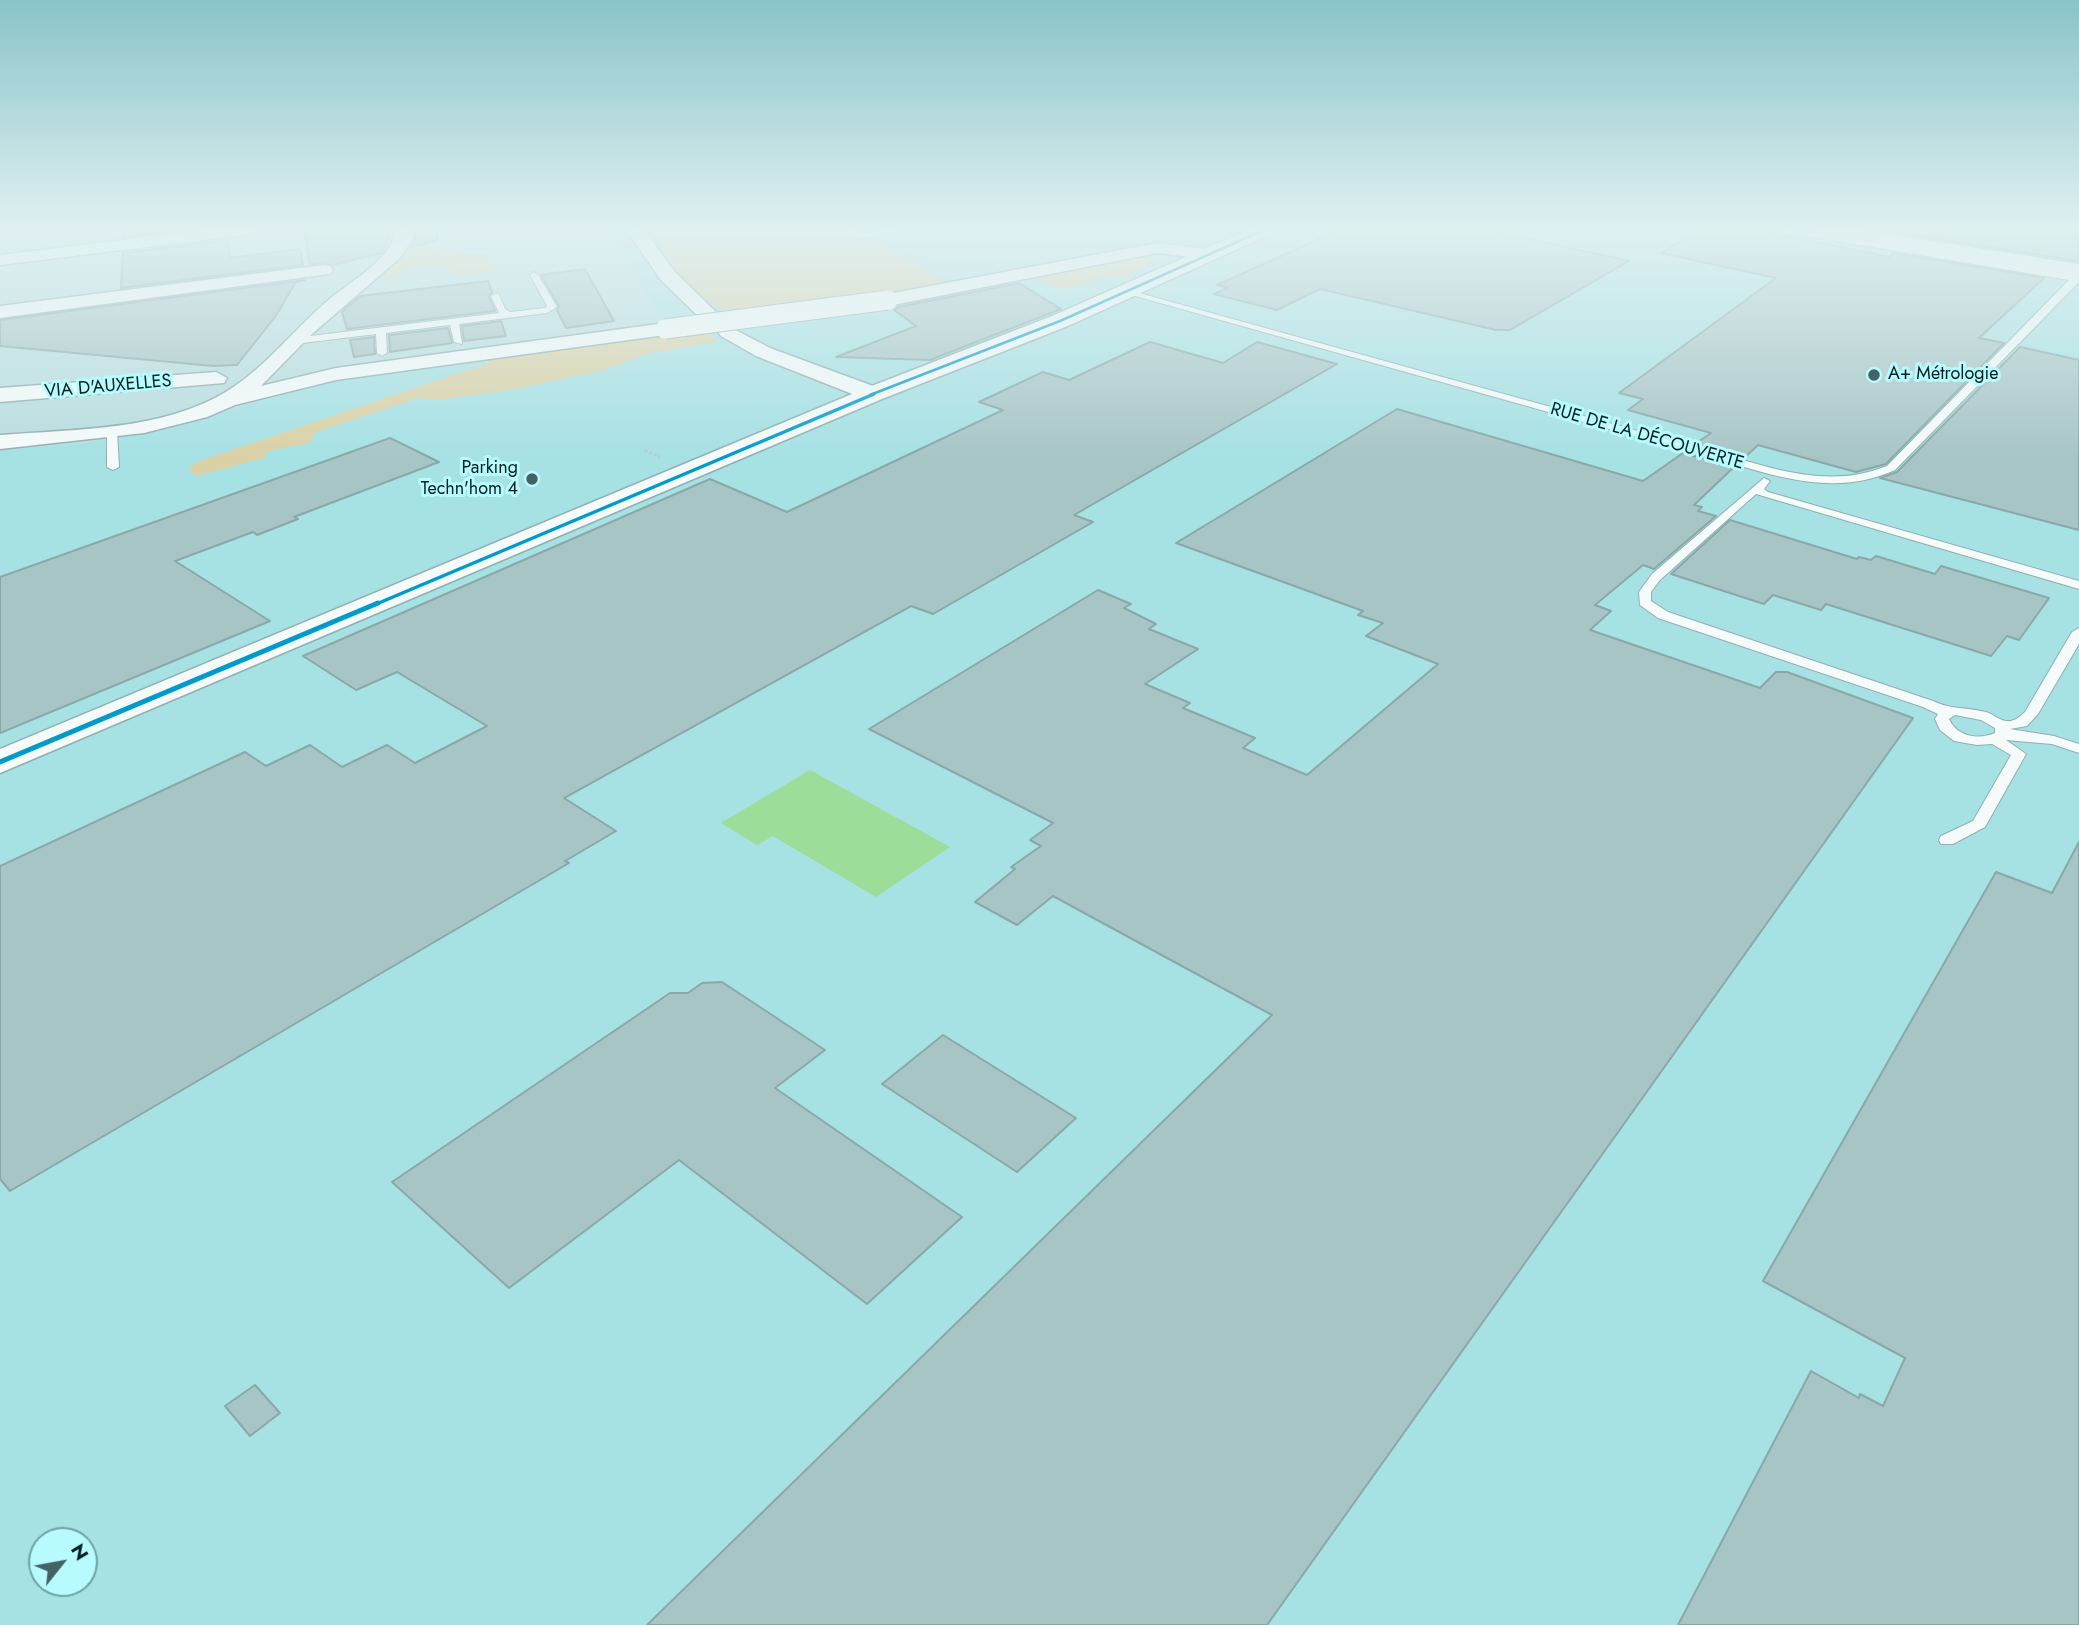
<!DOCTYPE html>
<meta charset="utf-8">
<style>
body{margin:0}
#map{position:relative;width:2079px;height:1625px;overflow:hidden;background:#badee0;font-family:Jost,sans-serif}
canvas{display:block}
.north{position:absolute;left:28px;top:1527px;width:70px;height:70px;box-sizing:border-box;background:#b7fbfe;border:2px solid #6fa3a6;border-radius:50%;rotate:59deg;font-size:19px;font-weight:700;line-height:28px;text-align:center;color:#042021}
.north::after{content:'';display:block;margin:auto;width:24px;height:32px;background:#446264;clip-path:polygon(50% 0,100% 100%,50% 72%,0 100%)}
</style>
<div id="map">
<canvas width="2079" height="1625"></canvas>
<div class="north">N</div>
</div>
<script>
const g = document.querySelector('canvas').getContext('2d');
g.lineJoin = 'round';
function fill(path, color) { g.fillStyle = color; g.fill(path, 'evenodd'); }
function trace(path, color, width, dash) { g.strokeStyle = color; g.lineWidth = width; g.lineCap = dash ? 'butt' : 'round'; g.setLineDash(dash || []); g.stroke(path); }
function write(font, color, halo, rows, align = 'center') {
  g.font = font + ' Jost,sans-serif'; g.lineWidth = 6; g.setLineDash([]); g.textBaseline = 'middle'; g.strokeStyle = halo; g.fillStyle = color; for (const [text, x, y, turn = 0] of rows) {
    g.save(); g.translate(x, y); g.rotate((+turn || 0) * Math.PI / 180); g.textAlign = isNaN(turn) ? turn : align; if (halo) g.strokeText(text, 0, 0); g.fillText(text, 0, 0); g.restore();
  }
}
fill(new Path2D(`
 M 607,229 L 1799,229 L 2079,274 L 2079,1625 L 0,1625 L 0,450 L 87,443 L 135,434 L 197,420 L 299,389 L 367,374 L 672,335 ZM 42,1541 L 84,1541 L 84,1583 L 42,1583 Z`), '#a6e1e4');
fill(new Path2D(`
 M 648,229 L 835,229 L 856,242 L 874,239 L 947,282 C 918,287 739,318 724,311 C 689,292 670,260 648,229 Z
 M 423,242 L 428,243 L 427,251 L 445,248 L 465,254 L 487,254 L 497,267 L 486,273 L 455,276 L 450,268 C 434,264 417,267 402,270 L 401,277 L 381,280 L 416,244 Z
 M 1163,253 L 1127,278 L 1099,278 L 1083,285 L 1059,289 L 1039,278 Z
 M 709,331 L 716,342 L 646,354 L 605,370 L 511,390 L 436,400 L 419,398 L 316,432 L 309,443 L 268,451 L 264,458 L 196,476 L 188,468 L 199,461 L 488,363 L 491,358 Z`), '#dbd1a6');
fill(new Path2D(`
 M 810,770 L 950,847 L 876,897 L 773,836 L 757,845 L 721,823 Z`), '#9bdd99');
const building = new Path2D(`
 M 122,229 L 187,229 L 123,237 Z
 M 303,229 L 393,229 L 381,253 L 332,265 L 310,264 Z
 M 417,229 L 437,229 L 438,240 L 411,247 Z
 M 1341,229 L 1484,229 L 1629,261 L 1510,330 L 1496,330 L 1320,289 L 1277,310 L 1214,294 L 1228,288 L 1217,285 Z
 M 1701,229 L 1750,229 L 1890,257 L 1893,253 L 2044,278 L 1979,338 L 2004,343 L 1886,464 L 1856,472 L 1758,445 L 1744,458 L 1695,444 L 1711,433 L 1628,410 L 1643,399 L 1619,393 L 1776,278 L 1661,253 Z
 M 1909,229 L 2079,229 L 2079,261 L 1906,234 Z
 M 228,240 L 230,258 L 300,249 L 303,265 L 121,288 L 123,253 Z
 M 585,269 L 614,321 L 566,328 L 557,310 L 559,306 L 541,275 Z
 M 305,280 L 296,282 L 275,317 L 237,365 L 213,366 L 0,346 L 0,320 Z
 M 488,281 L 492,292 L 489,297 L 495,311 L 347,329 L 342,312 L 360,296 Z
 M 1019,283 L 1061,309 L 930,360 L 836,357 L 916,326 L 894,310 L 898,307 Z
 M 501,321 L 506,336 L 464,341 L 462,326 Z
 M 448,328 L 452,343 L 390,352 L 389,335 Z
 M 374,337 L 375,354 L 354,357 L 350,340 Z
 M 1150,342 L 1223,363 L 1257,342 L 1337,364 L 1074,515 L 1093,522 L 933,614 L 911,606 L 564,798 L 616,831 L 565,861 L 569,863 L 10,1191 L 0,1179 L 0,866 L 245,752 L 266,766 L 310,745 L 342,767 L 387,745 L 415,763 L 487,726 L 397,672 L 356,690 L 303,656 L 710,479 L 787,512 L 1003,410 L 979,402 L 1043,372 L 1069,380 Z
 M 2020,347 L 2079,360 L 2079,530 L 1880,478 L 1897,472 Z
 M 1397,409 L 1643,481 L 1683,453 L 1734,467 L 1694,505 L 1702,507 L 1698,511 L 1716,516 L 1654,569 L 1643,565 L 1595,605 L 1611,611 L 1590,630 L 1760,688 L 1776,672 L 1787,672 L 1913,718 L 1267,1625 L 647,1625 L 1272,1015 L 1053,896 L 1017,925 L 975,902 L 1015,869 L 1011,867 L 1041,846 L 1030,840 L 1053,823 L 869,729 L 1098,590 L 1131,604 L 1124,608 L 1156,624 L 1149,629 L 1198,649 L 1145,684 L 1190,703 L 1183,708 L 1255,738 L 1243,748 L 1307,775 L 1438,664 L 1366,636 L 1383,623 L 1358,615 L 1363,611 L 1176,543 Z
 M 390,438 L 439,462 L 294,517 L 298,519 L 257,535 L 253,532 L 175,561 L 270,621 L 0,733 L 0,577 Z
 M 1730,520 L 1857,559 L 1859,557 L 1871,560 L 1876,556 L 1935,574 L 1941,566 L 2049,598 L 2019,640 L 2007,636 L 1991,656 L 1826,604 L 1821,610 L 1773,595 L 1764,604 L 1671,574 Z
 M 2079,842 L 2079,1625 L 1678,1625 L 1811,1371 L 1859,1398 L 1860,1394 L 1883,1406 L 1905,1358 L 1763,1281 L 1996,872 L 2052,893 Z
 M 722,982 L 825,1050 L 775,1088 L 962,1217 L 867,1304 L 679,1160 L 509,1288 L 392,1182 L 670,993 L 688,993 L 702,983 Z
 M 943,1035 L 1076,1118 L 1017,1172 L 882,1084 Z
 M 255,1385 L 280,1413 L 250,1436 L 225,1406 Z`);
fill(building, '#a8c5c6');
trace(building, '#8ba8a9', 2);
const service = new Path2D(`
 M 843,229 L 853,229 L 860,234 L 887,229 L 905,229 L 859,239 Z
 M 1764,229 L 1784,229 L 2074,275 L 2079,272 L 2079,282 L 1895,470 C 1853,489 1813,485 1769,474 L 1121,292 L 1128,290 L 1775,469 C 1814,478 1850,481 1887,466 L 2069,280 Z
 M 534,272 L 538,275 L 557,307 L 547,313 L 459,324 L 462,344 L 454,342 L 450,325 L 386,333 L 387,353 L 382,356 L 377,353 L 376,334 L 294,344 L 289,341 L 294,338 L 499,313 L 491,296 L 496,293 L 499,294 L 505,309 L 510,312 L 545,308 L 547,306 L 530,275 Z
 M 112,428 L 117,431 L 119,467 L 113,470 L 107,467 L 107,431 Z
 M 1764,478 L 1770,481 L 1764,489 L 1768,492 L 2079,581 L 2079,589 L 1756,494 L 1660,580 L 1651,592 L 1651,601 L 1668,612 L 1933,701 C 1952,710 1966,707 1986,712 C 1993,714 1999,720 2006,721 C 2015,722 2019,717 2025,712 L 2072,632 L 2079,628 L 2079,644 L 2038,714 L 2027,726 L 2010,729 L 2054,736 L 2079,744 L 2079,753 L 2052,744 L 2006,740 L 2026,754 L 1985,827 L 1953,844 L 1941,844 L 1939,840 L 1941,836 L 1973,821 L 2011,755 L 1992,744 L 1977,745 L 1954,741 L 1940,730 L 1935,719 L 1938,714 L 1923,707 L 1658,618 L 1640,605 L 1639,592 L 1652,574 ZM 1955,715 L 1981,720 L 1995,728 L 1995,733 C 1979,740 1957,737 1949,719 Z`);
const minor = new Path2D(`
 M 209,229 L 261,229 L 252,234 L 0,265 L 0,255 Z
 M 396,229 L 414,229 L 413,238 L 401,257 L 312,334 L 261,386 L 336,368 L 665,323 L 675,329 L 665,335 L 336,380 L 235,405 L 207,417 L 144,433 L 0,449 L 0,435 C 74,429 164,431 229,390 C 267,366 297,326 332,297 C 353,280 393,258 396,229 Z
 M 626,229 L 644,229 L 674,271 L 715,311 L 718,315 L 715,319 L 701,319 L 660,279 Z
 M 1157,243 L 1207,249 L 1216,254 L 1207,259 L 1157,253 L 888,306 L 878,300 L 888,294 Z
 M 324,265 L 330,266 L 333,270 L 330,274 L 0,318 L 0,306 Z
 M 728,326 L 770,348 L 881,389 L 884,394 L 881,399 L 865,399 L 756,356 L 721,336 L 718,332 L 721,328 Z
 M 216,372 L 227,378 L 224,383 L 0,402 L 0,388 Z`);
const tertiary = new Path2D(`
 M 1249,229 L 1276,229 L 1273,233 L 1068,326 L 882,399 L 0,773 L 0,749 L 864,389 L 1052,316 Z`);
const secondary = new Path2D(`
 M 1809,229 L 1858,229 L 2079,264 L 2079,276 L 1819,235 Z`);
trace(service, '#91afb0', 2);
trace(minor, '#91afb0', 3);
trace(tertiary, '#91afb0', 3);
trace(secondary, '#91afb0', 3);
trace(new Path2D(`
 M 897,248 L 932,268`), '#bfcacb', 2.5, [2, 2]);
trace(new Path2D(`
 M 645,450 L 660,457`), '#bfcacb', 3.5, [2.5, 2.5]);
fill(service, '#f5fafa');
fill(minor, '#f5fafa');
fill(tertiary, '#f5fafa');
fill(secondary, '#f5fafa');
const minorBridge = new Path2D(`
 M 665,329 L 888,300`);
trace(minorBridge, '#91afb0', 21, []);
trace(minorBridge, '#f5fafa', 19);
trace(new Path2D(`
 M 870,395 L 1060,321 L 1266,229`), '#019bcb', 2.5);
trace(new Path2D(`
 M 374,605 L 874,394`), '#019bcb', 3.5);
trace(new Path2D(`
 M 0,762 L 378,603`), '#019bcb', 5);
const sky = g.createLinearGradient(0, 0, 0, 457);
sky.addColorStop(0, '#89c4c8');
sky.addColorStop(0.5, '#e0f0f1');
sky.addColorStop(1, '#e0f0f100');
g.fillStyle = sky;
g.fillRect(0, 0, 2079, 457);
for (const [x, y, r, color] of [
 [1874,375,7,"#446264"],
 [532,479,7,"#446264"]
]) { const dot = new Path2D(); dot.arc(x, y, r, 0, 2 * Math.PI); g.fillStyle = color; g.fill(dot); trace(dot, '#b7fbfe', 2.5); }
write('18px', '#042021', '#b7fbfe', [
 ["A+ Métrologie",1888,375],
 ["Parking",518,469,"right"],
 ["Techn'hom 4",518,490,"right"]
], 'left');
write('18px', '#042021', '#b7fbfe', [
 ["VIA D'AUXELLES",108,387,-5],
 ["RUE DE LA DÉCOUVERTE",1647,437,16]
]);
</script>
